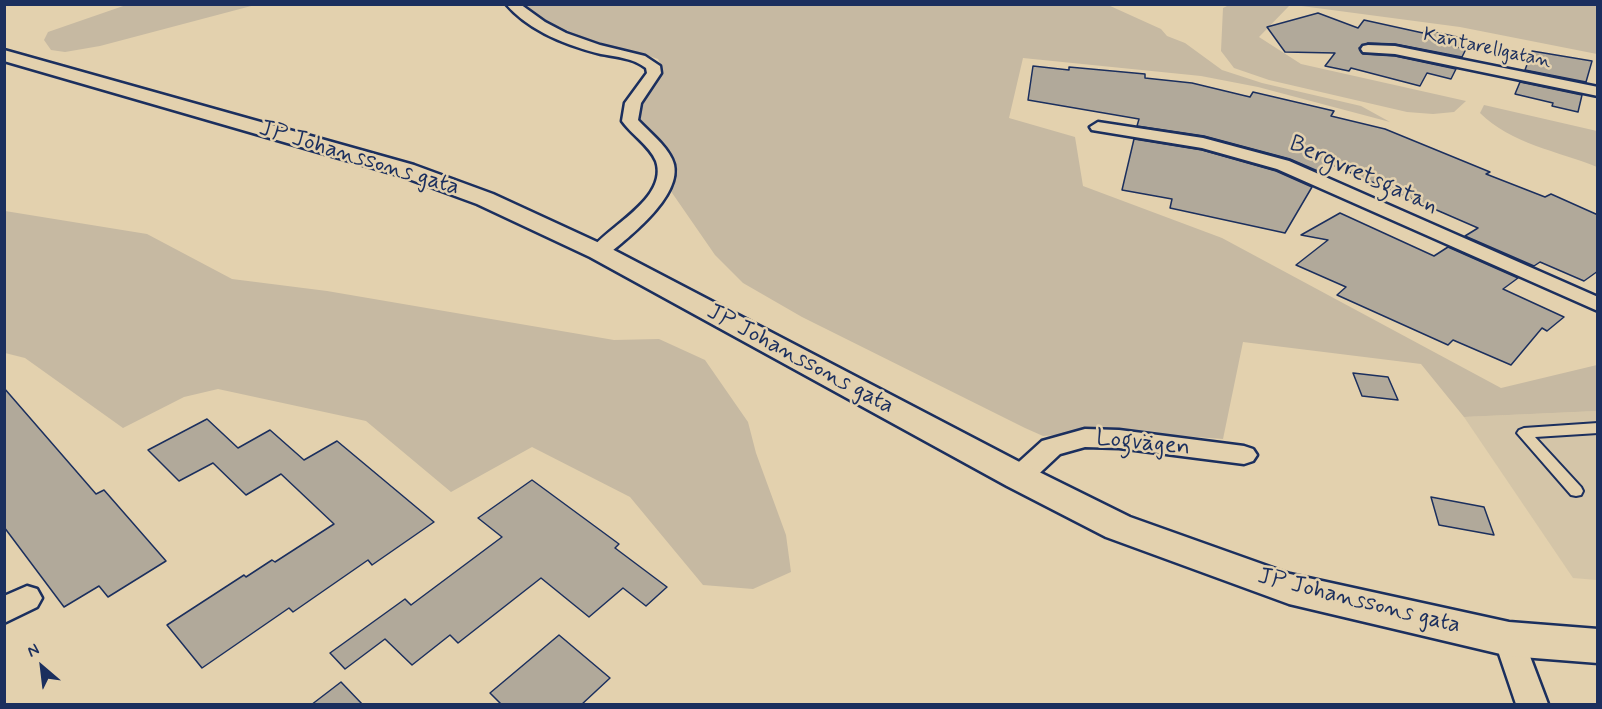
<!DOCTYPE html>
<meta charset="utf-8">
<style>
body{margin:0}
#map{position:relative;width:1602px;height:709px;overflow:hidden;background:#e3d1ae;font-family:Mynerve,sans-serif}
canvas{display:block}
.frame{position:absolute;inset:0;border:6px solid #1b2f5e;pointer-events:none}
.north{position:absolute;left:12px;top:637px;width:60px;height:60px;-webkit-text-stroke:4px #e3d1ae;paint-order:stroke;rotate:332deg;font-size:16px;font-weight:700;line-height:24px;text-align:center;color:#1b2f5e}
.north::after{content:'';display:block;margin:auto;width:21px;height:27px;background:#1b2f5e;clip-path:polygon(50% 0,100% 100%,50% 72%,0 100%)}
</style>
<div id="map">
<canvas width="1602" height="709"></canvas>
<div class="frame"></div>
<div class="north">N</div>
</div>
<script>
const g = document.querySelector('canvas').getContext('2d');
g.lineJoin = 'round';
function fill(path, color) { g.fillStyle = color; g.fill(path, 'evenodd'); }
function trace(path, color, width, dash) { g.strokeStyle = color; g.lineWidth = width; g.lineCap = dash ? 'butt' : 'round'; g.setLineDash(dash || []); g.stroke(path); }
function write(font, color, halo, rows, align = 'center') {
  g.font = font + ' Mynerve,sans-serif'; g.lineWidth = 5; g.setLineDash([]); g.textBaseline = 'middle'; g.strokeStyle = halo; g.fillStyle = color; for (const [text, x, y, turn = 0] of rows) {
    g.save(); g.translate(x, y); g.rotate((+turn || 0) * Math.PI / 180); g.textAlign = isNaN(turn) ? turn : align; if (halo) g.strokeText(text, 0, 0); g.fillText(text, 0, 0); g.restore();
  }
}
fill(new Path2D(`
 M 1597,411 L 1597,580 L 1573,578 L 1464,417 Z`), '#d4c5a8');
fill(new Path2D(`
 M 129,4 L 255,4 L 255,5 L 100,46 L 65,52 L 51,50 L 44,40 L 48,32 Z
 M 521,5 L 1108,5 L 1161,29 L 1167,36 L 1185,43 L 1222,70 L 1262,83 L 1361,106 L 1390,122 L 1258,87 L 1201,76 L 1023,58 L 1009,118 L 1075,137 L 1083,186 L 1222,238 L 1501,388 L 1597,365 L 1597,411 L 1464,417 L 1421,364 L 1243,342 L 1223,439 L 1115,431 L 1043,436 L 1025,428 L 802,317 L 743,283 L 715,255 L 668,187 L 673,159 L 637,120 C 642,97 658,86 661,65 L 658,59 L 643,54 L 601,47 L 550,27 Z
 M 1229,5 L 1290,5 L 1259,37 L 1301,64 L 1466,101 L 1454,112 L 1433,114 L 1407,112 L 1269,80 L 1234,68 L 1221,51 L 1223,8 Z
 M 1294,5 L 1597,5 L 1597,54 L 1460,27 Z
 M 1484,105 L 1597,131 L 1597,167 C 1558,151 1511,144 1480,113 Z
 M 5,211 L 147,234 L 232,279 L 327,291 L 614,340 L 659,339 L 705,360 L 748,422 L 756,453 L 786,535 L 791,572 L 753,589 L 703,585 L 630,497 L 532,447 L 451,492 L 366,421 L 218,389 L 184,397 L 123,428 L 25,358 L 5,353 Z`), '#c6b9a2');
const building = new Path2D(`
 M 1318,13 L 1358,28 L 1364,20 L 1423,33 L 1425,30 L 1462,38 L 1457,47 L 1466,49 L 1462,57 L 1395,44 L 1368,43 L 1359,48 L 1363,54 L 1395,56 L 1456,69 L 1451,79 L 1427,73 L 1420,86 L 1351,68 L 1349,71 L 1325,66 L 1335,53 L 1285,52 L 1267,27 Z
 M 1532,51 L 1592,61 L 1586,82 L 1525,70 Z
 M 1033,66 L 1069,70 L 1069,67 L 1145,74 L 1145,78 L 1192,83 L 1250,97 L 1253,92 L 1334,111 L 1331,116 L 1385,129 L 1490,172 L 1486,174 L 1545,197 L 1551,194 L 1598,215 L 1598,271 L 1584,281 L 1540,262 L 1534,266 L 1465,236 L 1478,228 L 1326,162 L 1320,172 L 1290,159 L 1204,136 L 1137,126 L 1139,119 L 1028,100 Z
 M 1520,82 L 1582,95 L 1578,112 L 1552,106 L 1553,103 L 1515,94 Z
 M 1134,139 L 1202,150 L 1276,171 L 1312,187 L 1285,233 L 1170,208 L 1172,199 L 1122,190 Z
 M 1340,213 L 1434,256 L 1448,247 L 1518,278 L 1503,289 L 1564,317 L 1547,331 L 1542,328 L 1511,365 L 1453,340 L 1448,345 L 1337,295 L 1346,287 L 1296,265 L 1328,240 L 1301,235 Z
 M 1353,373 L 1388,377 L 1398,400 L 1362,396 Z
 M 4,388 L 96,494 L 104,490 L 166,561 L 108,597 L 99,586 L 64,607 L 4,527 Z
 M 207,419 L 238,448 L 270,430 L 304,460 L 337,441 L 434,522 L 372,565 L 368,560 L 293,612 L 289,608 L 202,668 L 167,625 L 244,575 L 246,577 L 272,560 L 275,562 L 334,524 L 281,474 L 246,495 L 213,463 L 179,481 L 148,450 Z
 M 532,480 L 619,544 L 615,548 L 667,587 L 646,606 L 623,588 L 589,617 L 541,578 L 458,643 L 450,635 L 412,665 L 385,639 L 345,669 L 330,653 L 405,599 L 411,605 L 502,537 L 478,518 Z
 M 1431,497 L 1484,507 L 1494,535 L 1439,525 Z
 M 559,635 L 610,678 L 581,705 L 502,705 L 490,693 Z
 M 341,682 L 363,705 L 311,705 Z`);
fill(building, '#b1a99a');
trace(building, '#1b2f5e', 1.5);
const service = new Path2D(`
 M 1598,423 L 1598,433 L 1535,437 L 1581,487 L 1583,491 L 1581,495 L 1576,496 L 1571,495 L 1517,433 L 1519,430 L 1524,428 Z`);
const minor = new Path2D(`
 M 506,4 L 520,4 L 545,22 L 566,33 L 600,45 L 645,56 L 660,66 L 661,73 L 641,103 L 638,120 C 649,132 665,144 672,159 C 688,192 628,238 606,256 L 592,256 L 589,252 C 606,227 669,199 656,161 C 650,146 631,134 622,121 L 625,103 L 647,73 L 646,68 C 633,58 617,57 601,54 C 568,46 529,31 506,4 Z
 M 1368,45 L 1395,46 L 1598,87 L 1598,96 L 1395,54 L 1363,52 L 1361,49 L 1363,46 Z
 M 1098,122 L 1203,138 L 1289,161 L 1598,297 L 1598,311 L 1277,169 L 1202,148 L 1092,130 L 1090,127 Z
 M 1085,429 L 1119,430 L 1244,446 L 1253,449 L 1257,455 L 1253,461 L 1244,464 L 1119,448 L 1085,447 L 1060,454 L 1028,484 L 1019,487 L 1010,484 L 1006,477 L 1010,470 L 1042,441 Z
 M 27,586 L 37,589 L 42,598 L 37,607 L 4,623 L 4,596 Z
 M 1509,626 L 1520,630 L 1548,704 L 1516,704 L 1494,639 L 1498,630 Z`);
const tertiary = new Path2D(`
 M 4,50 L 414,165 L 493,194 L 608,247 L 1031,468 L 1130,517 L 1290,574 L 1509,622 L 1598,629 L 1598,663 L 1509,656 L 1289,604 L 1106,537 L 1007,486 L 590,257 L 477,204 L 398,175 L 4,61 Z`);
trace(service, '#1b2f5e', 4);
trace(minor, '#1b2f5e', 5);
trace(tertiary, '#1b2f5e', 5);
fill(service, '#e3d1ae');
fill(minor, '#e3d1ae');
fill(tertiary, '#e3d1ae');
write('20px', '#1b2f5e', '#e3d1ae', [
 ["Kantarellgatan",1487,49,12]
]);
write('24px', '#1b2f5e', '#e3d1ae', [
 ["JP Johanssons gata",359,159,17],
 ["Bergvretsgatan",1363,176,24],
 ["JP Johanssons gata",800,360,28],
 ["Logvägen",1143,444,6],
 ["JP Johanssons gata",1359,602,14]
]);
</script>
